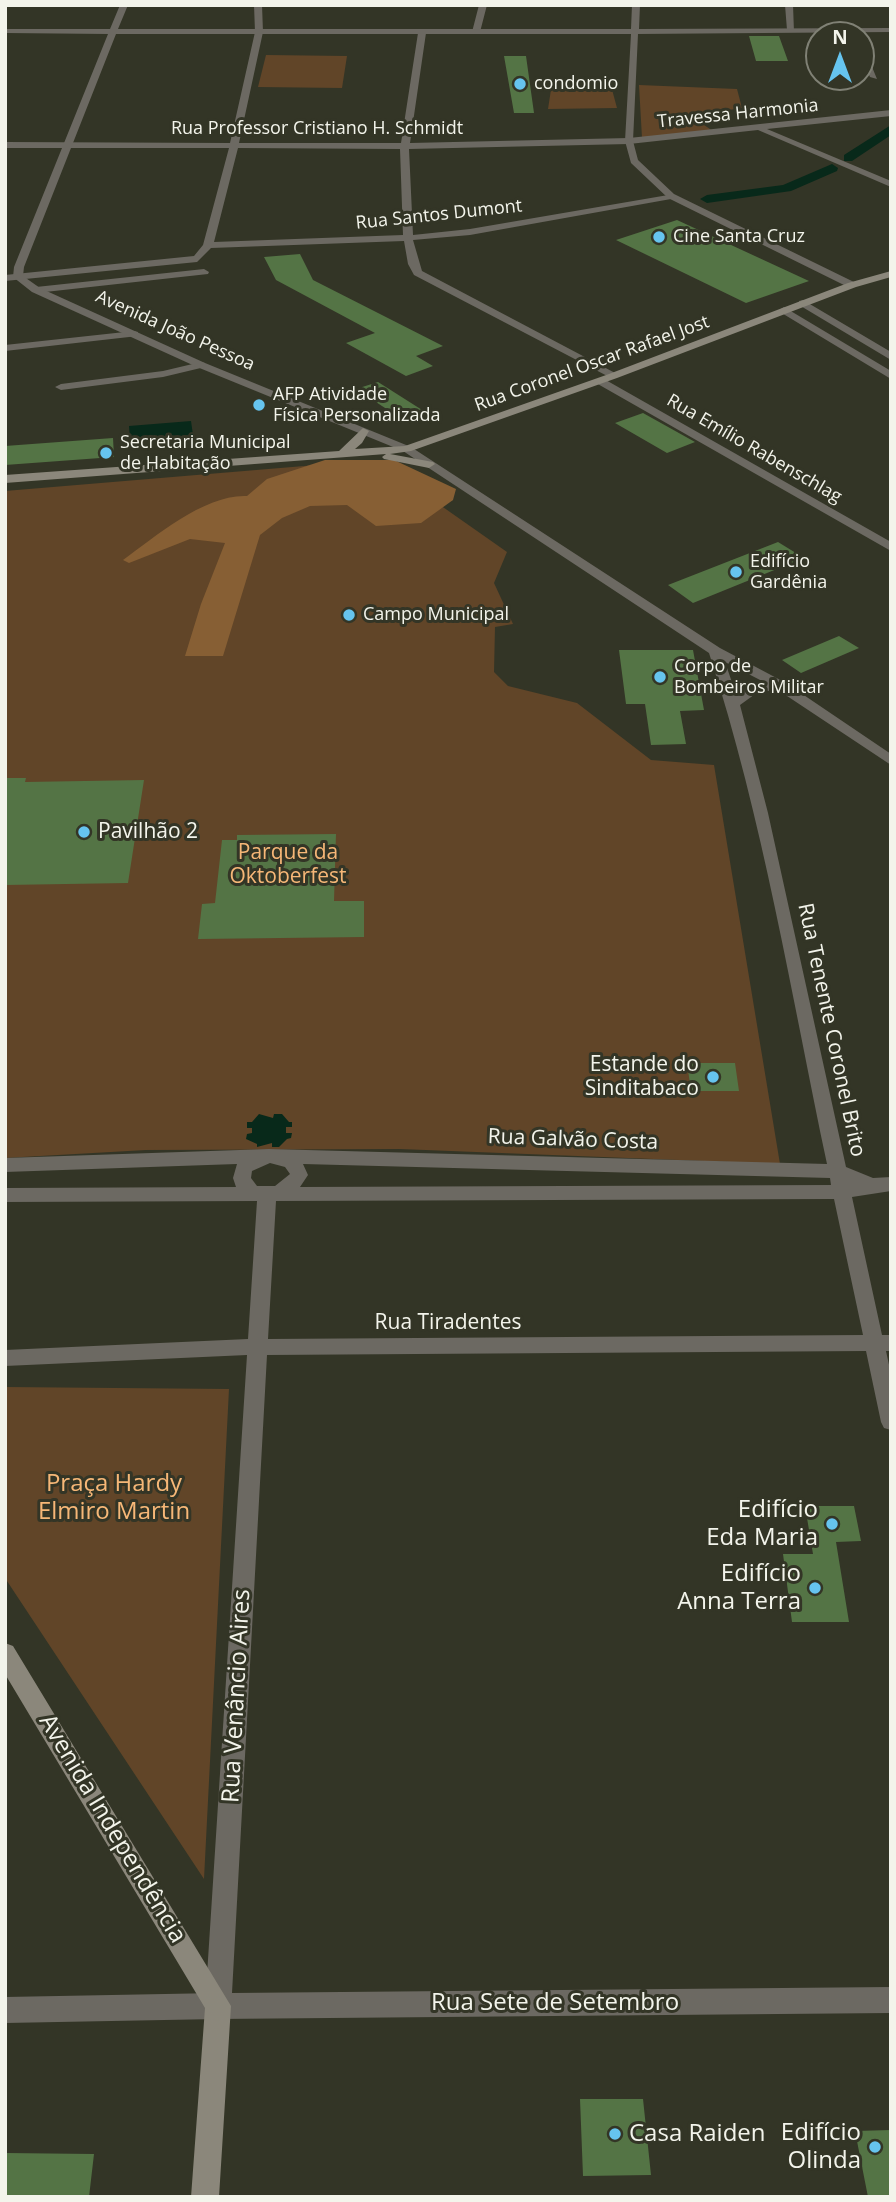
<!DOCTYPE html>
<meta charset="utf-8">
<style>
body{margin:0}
#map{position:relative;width:896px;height:2202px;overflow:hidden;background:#333526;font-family:"Open Sans",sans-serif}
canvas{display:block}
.frame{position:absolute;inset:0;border:7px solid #f3f4eb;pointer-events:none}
.north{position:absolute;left:805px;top:21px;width:70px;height:70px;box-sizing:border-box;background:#333526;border:2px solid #808175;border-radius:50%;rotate:0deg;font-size:19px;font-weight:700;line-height:28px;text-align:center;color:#f3f4eb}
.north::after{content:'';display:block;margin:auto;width:24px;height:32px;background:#66c4ef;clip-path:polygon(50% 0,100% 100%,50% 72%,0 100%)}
</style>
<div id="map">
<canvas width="896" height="2202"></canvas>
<div class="frame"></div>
<div class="north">N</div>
</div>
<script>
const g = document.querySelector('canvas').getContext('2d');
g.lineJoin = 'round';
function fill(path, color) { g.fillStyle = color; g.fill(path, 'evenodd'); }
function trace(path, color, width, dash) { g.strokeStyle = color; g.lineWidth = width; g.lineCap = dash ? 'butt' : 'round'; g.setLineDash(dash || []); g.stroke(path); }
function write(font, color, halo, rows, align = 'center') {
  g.font = font + ' "Open Sans",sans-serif'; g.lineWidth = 6; g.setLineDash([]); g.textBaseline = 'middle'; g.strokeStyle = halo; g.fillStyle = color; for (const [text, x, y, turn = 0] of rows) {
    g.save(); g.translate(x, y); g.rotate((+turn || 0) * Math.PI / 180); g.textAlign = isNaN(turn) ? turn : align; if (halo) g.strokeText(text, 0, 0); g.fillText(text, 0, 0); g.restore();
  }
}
fill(new Path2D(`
 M 266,55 L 347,56 L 342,88 L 258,87 Z
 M 610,82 L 617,108 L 548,109 L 552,83 Z
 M 639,85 L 737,89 L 742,108 L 722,111 L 701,123 L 713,131 L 642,138 Z
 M 376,460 L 453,500 L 440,505 L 507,552 L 494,583 L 513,624 L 495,627 L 494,672 L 508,686 L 577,703 L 651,760 L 714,765 L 780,1164 L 400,1149 L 146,1150 L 5,1158 L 5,491 Z
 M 5,1387 L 229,1389 L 204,1879 L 5,1578 Z`), '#614528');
fill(new Path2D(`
 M 325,460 L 394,460 L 456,489 L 453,500 L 421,523 L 376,526 L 347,505 L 310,506 L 282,518 L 260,535 L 223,656 L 185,656 L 201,604 L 225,543 L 190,539 L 129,563 L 123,560 C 156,536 205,494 247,496 L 267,479 Z`), '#875f34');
fill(new Path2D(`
 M 191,421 L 193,435 L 130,440 L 129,426 Z
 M 259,1114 L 273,1118 L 274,1114 L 282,1114 L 289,1122 L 292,1122 L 292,1127 L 286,1127 L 286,1133 L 292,1133 L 291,1138 L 287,1139 L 279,1147 L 272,1147 L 272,1143 L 257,1147 L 257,1144 L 246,1139 L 247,1134 L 252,1133 L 252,1128 L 247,1128 L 247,1122 L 252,1122 Z`), '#08291a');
fill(new Path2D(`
 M 891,125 L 891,135 L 852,161 L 844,161 L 844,155 Z
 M 832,164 L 838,168 L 837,171 L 791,191 L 707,203 L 700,199 L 707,195 L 783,185 Z`), '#08291a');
fill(new Path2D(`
 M 749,36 L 779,36 L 788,61 L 756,61 Z
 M 504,56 L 526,56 L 534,113 L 514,113 Z
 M 677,220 L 809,281 L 746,303 L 616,240 Z
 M 300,254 L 313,280 L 443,346 L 416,356 L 433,366 L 406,376 L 346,343 L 375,333 L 276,280 L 264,257 Z
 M 378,382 L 430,415 L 408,423 L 356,389 Z
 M 643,413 L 695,442 L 667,453 L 615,423 Z
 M 113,438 L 114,457 L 5,465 L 5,446 Z
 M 778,542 L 804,558 L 693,603 L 668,585 Z
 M 839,636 L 859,648 L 801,673 L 782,660 Z
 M 619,650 L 693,650 L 704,710 L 680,711 L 686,744 L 651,745 L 645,704 L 626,704 Z
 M 5,778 L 26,778 L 25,782 L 144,780 L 128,883 L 5,885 Z
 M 336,834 L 334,901 L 364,901 L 364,937 L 198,939 L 202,904 L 215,903 L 222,840 L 237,840 L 237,835 Z
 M 687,1063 L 735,1063 L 739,1091 L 691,1091 Z
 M 805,1506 L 854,1506 L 861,1541 L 836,1542 L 849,1622 L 792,1622 L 783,1554 L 813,1554 Z
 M 580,2099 L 643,2099 L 651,2175 L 583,2176 Z
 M 891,2130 L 891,2197 L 868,2197 L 855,2131 Z
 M 5,2153 L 94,2154 L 89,2197 L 5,2197 Z`), '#547445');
fill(new Path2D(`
 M 254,5 L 262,5 L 263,32 L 239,143 L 401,143 L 418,33 L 422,31 L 426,33 L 410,143 L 629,138 L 891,110 L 891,116 L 767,129 L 891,181 L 891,187 L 758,130 L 629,144 L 409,149 L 413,235 L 470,229 L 674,194 L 674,198 L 671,199 L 470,235 L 413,240 L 422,271 L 617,374 L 618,376 L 613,379 L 414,275 L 408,264 L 404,241 L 211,248 L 197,262 L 5,281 L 5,275 L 194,256 L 203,245 L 229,148 L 5,148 L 5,142 L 230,143 L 255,32 ZM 238,148 L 400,149 L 403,235 L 214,242 Z
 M 479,5 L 487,5 L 480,32 L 476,34 L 472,32 Z
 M 785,5 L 793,5 L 794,32 L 787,30 Z
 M 861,48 L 865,50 L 877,79 L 870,77 L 861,58 Z
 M 204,269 L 209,272 L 208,274 L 36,293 L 31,290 L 36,287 Z
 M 134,331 L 138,332 L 138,336 L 5,351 L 5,345 Z
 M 201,362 L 205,363 L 205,367 L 163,377 L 61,390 L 55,387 L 61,384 L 163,371 Z
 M 596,379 L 604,379 L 891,542 L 891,551 L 596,383 Z
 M 218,1993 L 227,1997 L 231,2006 L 227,2015 L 218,2019 L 5,2023 L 5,1997 Z`), '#6c6962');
fill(new Path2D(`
 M 120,5 L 128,5 L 118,29 L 631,29 L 632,5 L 640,5 L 639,29 L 891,28 L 891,32 L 638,34 L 633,141 L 638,160 L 674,194 L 856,283 L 856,287 L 848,287 L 668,198 L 631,163 L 625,141 L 631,34 L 116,34 L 24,267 L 23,276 L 40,288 L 205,363 L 411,447 L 720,648 L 786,683 L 891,754 L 891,765 L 778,690 L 758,692 L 740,705 L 768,813 L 846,1167 L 873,1178 L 891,1177 L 891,1191 L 852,1197 L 882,1335 L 891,1335 L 891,1351 L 886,1351 L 891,1374 L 891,1430 L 884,1428 L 881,1422 L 866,1351 L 267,1355 L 232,1993 L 891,1987 L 891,2013 L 218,2019 L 209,2015 L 205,2006 L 247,1355 L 5,1366 L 5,1350 L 248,1339 L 257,1201 L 5,1202 L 5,1188 L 236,1187 L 233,1178 L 237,1164 L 5,1172 L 5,1158 L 269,1149 L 827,1164 C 791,993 763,819 709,653 L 403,451 L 197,367 L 32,292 L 13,277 L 14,267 L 108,34 L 5,33 L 5,29 L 110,29 ZM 725,662 L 764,682 L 749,686 L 736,694 ZM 270,1163 L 285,1167 L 290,1174 L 275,1186 L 257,1186 L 251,1178 L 252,1171 ZM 303,1164 L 830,1178 L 831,1185 L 300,1187 L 308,1175 ZM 834,1199 L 863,1335 L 268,1339 L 276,1201 Z
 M 803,300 L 891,352 L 891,360 L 799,305 L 799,301 Z
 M 784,307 L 891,371 L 891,379 L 780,312 L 779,310 Z`), '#6c6962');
fill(new Path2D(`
 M 891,271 L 891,277 L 856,287 L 617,378 L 411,451 L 390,454 L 433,462 L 435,464 L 429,468 L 384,459 L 382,457 L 386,454 L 5,483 L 5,475 L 339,451 L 363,428 L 369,431 L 362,443 L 355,449 L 405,446 L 609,374 L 848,283 Z
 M 5,1643 L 13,1646 L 231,2006 L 219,2197 L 191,2197 L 205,2008 L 5,1674 Z`), '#8b877b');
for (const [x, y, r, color] of [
 [520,84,7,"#66c4ef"],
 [659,237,7,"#66c4ef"],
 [259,405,7,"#66c4ef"],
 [106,453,7,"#66c4ef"],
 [736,572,7,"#66c4ef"],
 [349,615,7,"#66c4ef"],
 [660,677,7,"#66c4ef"],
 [84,832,7,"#66c4ef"],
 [713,1077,7,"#66c4ef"],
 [832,1524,7,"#66c4ef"],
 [815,1588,7,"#66c4ef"],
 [615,2134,7,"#66c4ef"],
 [875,2147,7,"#66c4ef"]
]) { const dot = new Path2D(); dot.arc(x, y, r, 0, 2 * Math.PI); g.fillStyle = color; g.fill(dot); trace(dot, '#333526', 2.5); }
write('18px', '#f3f4eb', '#333526', [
 ["condomio",534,84],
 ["Cine Santa Cruz",673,237],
 ["AFP Atividade",273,395],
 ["Física Personalizada",273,416],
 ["Secretaria Municipal",120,443],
 ["de Habitação",120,464],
 ["Edifício",750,562],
 ["Gardênia",750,583],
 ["Campo Municipal",363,615],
 ["Corpo de",674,667],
 ["Bombeiros Militar",674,688]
], 'left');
write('18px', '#f3f4eb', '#333526', [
 ["Travessa Harmonia",738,114,-6],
 ["Rua Professor Cristiano H. Schmidt",317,129],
 ["Rua Santos Dumont",439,215,-6],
 ["Avenida João Pessoa",175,331,24],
 ["Rua Coronel Oscar Rafael Jost",592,364,-20],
 ["Rua Emílio Rabenschlag",754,449,30]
]);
write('21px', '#f3f4eb', '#333526', [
 ["Pavilhão 2",98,832],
 ["Estande do",699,1065,"right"],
 ["Sinditabaco",699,1089,"right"]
], 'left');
write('21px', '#f6b777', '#333526', [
 ["Parque da",288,853],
 ["Oktoberfest",288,877]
]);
write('21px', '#f3f4eb', '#333526', [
 ["Rua Tenente Coronel Brito",831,1030,78],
 ["Rua Galvão Costa",573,1140,2],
 ["Rua Tiradentes",448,1323]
]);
write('24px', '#f6b777', '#333526', [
 ["Praça Hardy",114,1484],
 ["Elmiro Martin",114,1512]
]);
write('24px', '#f3f4eb', '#333526', [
 ["Edifício",818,1510],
 ["Eda Maria",818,1538],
 ["Edifício",801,1574],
 ["Anna Terra",801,1602],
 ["Edifício",861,2133],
 ["Olinda",861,2161],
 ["Casa Raiden",629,2134,"left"]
], 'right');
write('24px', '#f3f4eb', '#333526', [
 ["Rua Venâncio Aires",237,1696,-87],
 ["Avenida Independência",112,1829,59],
 ["Rua Sete de Setembro",555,2003]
]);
</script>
